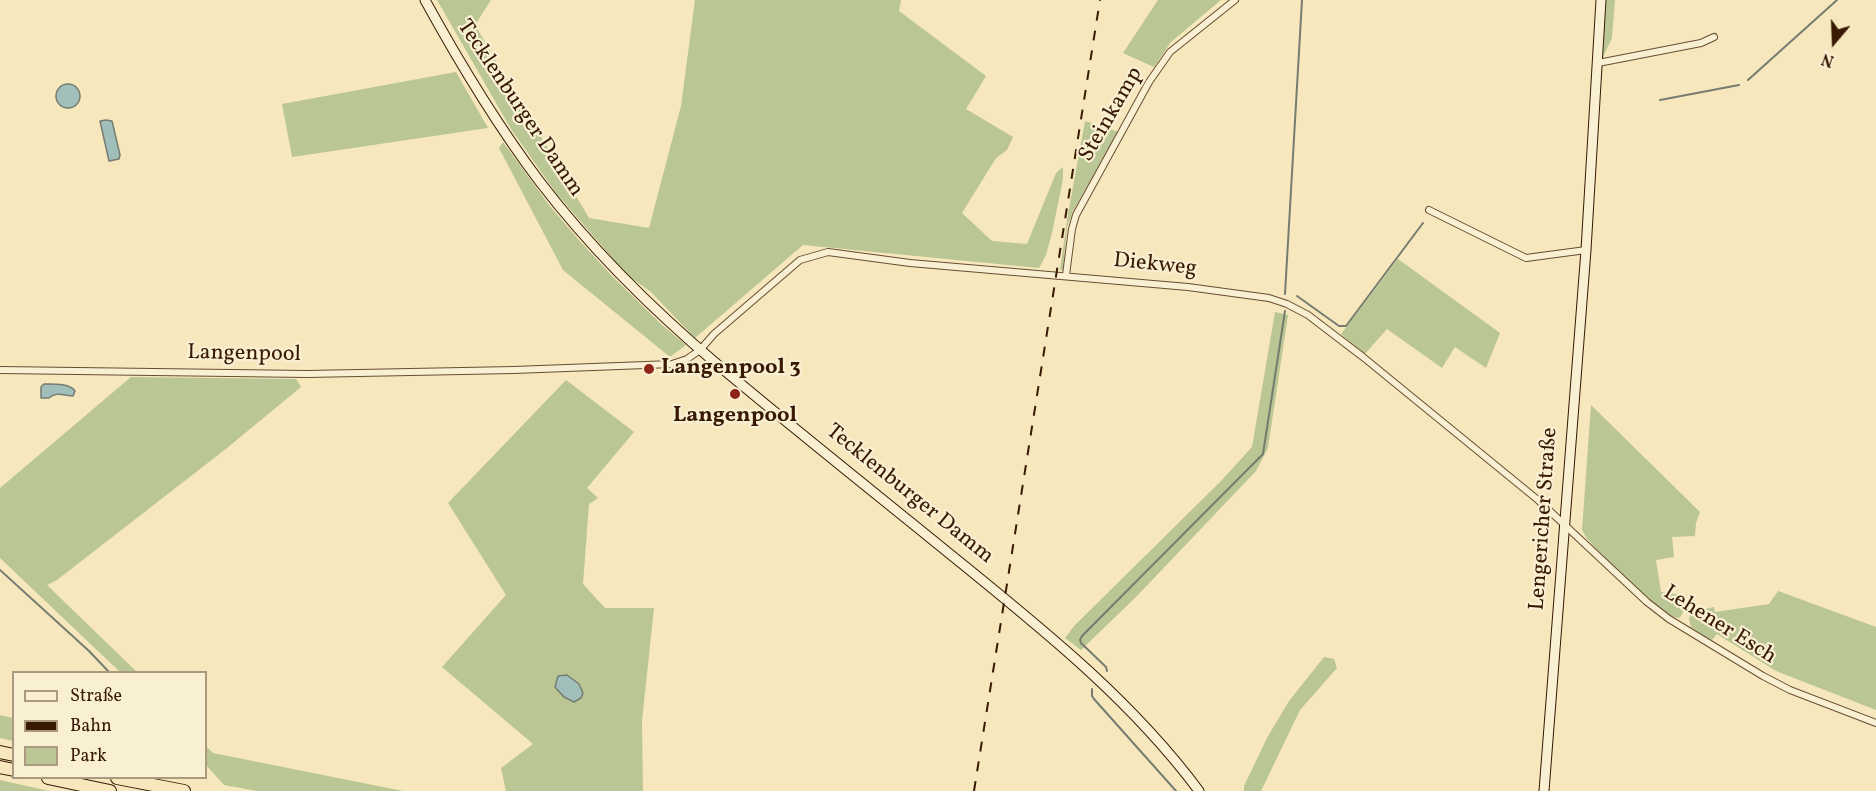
<!DOCTYPE html>
<meta charset="utf-8">
<style>
body{margin:0}
#map{position:relative;width:1876px;height:791px;overflow:hidden;background:#f6e7bc;font-family:Vollkorn,serif}
canvas{display:block}
.legend{position:absolute;left:12px;top:671px;width:195px;height:108px;box-sizing:border-box;background:#f9efd3;border:2px solid #ac9a80;margin:0;padding:8px 10px;list-style:none;font-size:18px;color:#381a04}
.legend li{display:flex;align-items:center;gap:12px;height:30px}
.legend b{width:30px;border:2px solid #ac9a80}
.north{position:absolute;left:1804px;top:12px;width:60px;height:60px;-webkit-text-stroke:4px #f9efd3;paint-order:stroke;rotate:199deg;font-size:16px;font-weight:700;line-height:24px;text-align:center;color:#381a04}
.north::after{content:'';display:block;margin:auto;width:21px;height:27px;background:#381a04;clip-path:polygon(50% 0,100% 100%,50% 72%,0 100%)}
</style>
<div id="map">
<canvas width="1876" height="791"></canvas>
<ul class="legend">
<li><b style="height:8px;background:#f9efd3"></b>Straße</li>
<li><b style="height:8px;background:#381a04"></b>Bahn</li>
<li><b style="height:16px;background:#bac693"></b>Park</li>
</ul>
<div class="north">N</div>
</div>
<script>
const g = document.querySelector('canvas').getContext('2d');
g.lineJoin = 'round';
function fill(path, color) { g.fillStyle = color; g.fill(path, 'evenodd'); }
function trace(path, color, width, dash) { g.strokeStyle = color; g.lineWidth = width; g.lineCap = dash ? 'butt' : 'round'; g.setLineDash(dash || []); g.stroke(path); }
function write(font, color, halo, rows, align = 'center') {
  g.font = font + ' Vollkorn,serif'; g.lineWidth = 4.5; g.setLineDash([]); g.textBaseline = 'middle'; g.strokeStyle = halo; g.fillStyle = color; for (const [text, x, y, turn = 0] of rows) {
    g.save(); g.translate(x, y); g.rotate((+turn || 0) * Math.PI / 180); g.textAlign = isNaN(turn) ? turn : align; if (halo) g.strokeText(text, 0, 0); g.fillText(text, 0, 0); g.restore();
  }
}
fill(new Path2D(`
 M 437,0 L 491,0 L 475,25 L 589,218 L 649,228 L 681,106 L 695,0 L 901,0 L 899,11 L 986,76 L 966,109 L 1013,137 L 1007,150 L 996,158 L 962,213 L 992,241 L 1027,244 L 1056,173 L 1063,167 L 1063,179 L 1052,233 L 1046,255 L 1039,268 L 803,245 L 695,338 L 651,292 L 627,275 L 556,193 L 511,129 Z
 M 1158,0 L 1221,0 L 1171,42 L 1154,67 L 1123,53 Z
 M 1604,0 L 1615,0 L 1612,38 L 1603,57 L 1601,55 Z
 M 456,72 L 488,128 L 292,157 L 282,104 Z
 M 1085,121 L 1119,132 L 1073,211 L 1067,227 L 1063,270 L 1060,270 L 1068,214 Z
 M 503,142 L 549,205 L 577,238 L 612,276 L 662,325 L 686,345 L 670,357 L 563,270 L 499,148 Z
 M 1398,259 L 1500,333 L 1486,368 L 1455,347 L 1442,368 L 1387,329 L 1364,355 L 1341,334 Z
 M 1275,312 L 1288,315 L 1268,448 L 1256,471 L 1136,597 L 1081,650 L 1065,638 L 1074,626 L 1221,481 L 1252,447 Z
 M 131,377 L 296,379 L 301,387 L 227,448 L 57,580 L 47,585 L 137,672 L 120,672 L 0,558 L 0,488 Z
 M 566,380 L 634,432 L 587,488 L 598,498 L 589,504 L 583,584 L 605,608 L 654,608 L 642,721 L 643,791 L 506,791 L 501,768 L 533,744 L 442,667 L 506,595 L 448,503 Z
 M 1591,405 L 1700,512 L 1696,523 L 1695,536 L 1672,537 L 1674,557 L 1656,560 L 1661,592 L 1685,595 C 1686,602 1685,613 1679,618 C 1661,619 1602,554 1587,539 L 1582,530 Z
 M 1778,591 L 1876,627 L 1876,710 L 1776,671 L 1717,634 L 1711,641 L 1691,627 L 1689,620 L 1691,609 L 1700,610 L 1714,607 L 1715,612 L 1769,604 Z
 M 1324,657 L 1334,659 L 1337,668 L 1300,710 L 1261,791 L 1244,791 L 1244,786 L 1267,738 L 1289,701 Z
 M 0,715 L 13,718 L 13,741 L 0,738 Z
 M 206,746 L 213,753 L 403,791 L 257,791 L 224,785 L 206,765 Z
 M 0,780 L 49,791 L 0,791 Z`), '#bac693');
const water = new Path2D(`
 M56 96a12 12 0 1 1 24 0a12 12 0 1 1-24 0Z
 M 106,120 L 112,121 L 120,155 L 119,159 L 109,161 L 100,121 Z
 M 44,384 C 53,384 70,383 75,391 L 73,396 C 64,396 57,391 49,398 L 41,398 L 41,387 Z
 M 567,675 L 579,684 L 583,693 L 581,698 L 574,702 L 564,697 L 555,687 L 558,676 Z`);
fill(water, '#a0beba');
trace(water, '#767c71', 1.5);
trace(new Path2D(`
 M 1748,80 L 1837,0
 M 1660,100 L 1739,85
 M 1285,294 L 1302,0
 M 1297,296 L 1339,326 L 1346,326 L 1423,223
 M 0,570 L 89,651 L 109,672
 M 1107,671 L 1106,667 L 1081,643 L 1080,640 L 1082,636 L 1263,454 L 1285,311
 M 1092,689 L 1092,696 L 1094,699 L 1176,791`), '#767c71', 2);
const street = new Path2D(`
 M 1598,63 L 1701,43 L 1714,37
 M 1429,210 L 1526,258 L 1586,250
 M 1066,275 L 1072,229 L 1076,215 L 1149,82 L 1170,52 L 1235,0
 M 0,370 L 307,374 L 514,370 L 672,364 L 687,359 L 700,350 L 714,334 L 800,260 L 828,252 L 910,263 L 1188,287 L 1269,298 L 1287,304 L 1308,315 L 1363,357 L 1538,500 L 1647,602 L 1669,619 L 1763,676 L 1790,690 L 1876,723`);
const secondary = new Path2D(`
 M 425,0 C 459,62 497,125 540,182 C 592,250 653,310 718,365 C 798,432 880,497 961,563 C 1046,632 1133,702 1199,791
 M 1544,791 L 1586,250 L 1601,0`);
const highway = new Path2D(`
 M 0,752 L 14,755
 M 0,767 L 14,770
 M 48,778 L 110,791
 M 117,778 L 184,791`);
trace(street, '#684d32', 8);
trace(secondary, '#381a04', 11);
trace(highway, '#381a04', 14);
trace(street, '#f9efd3', 6);
trace(secondary, '#f9efd3', 9);
trace(highway, '#f6e7bc', 12);
trace(new Path2D(`
 M 974,791 L 1100,0`), '#381a04', 2, [10, 10]);
for (const [x, y, r, color] of [
 [649,369,6,"#8f2418"],
 [735,394,6,"#8f2418"]
]) { const dot = new Path2D(); dot.arc(x, y, r, 0, 2 * Math.PI); g.fillStyle = color; g.fill(dot); trace(dot, '#f9efd3', 2); }
write('22px', '#381a04', '#f9efd3', [
 ["Tecklenburger Damm",519,109,56],
 ["Steinkamp",1112,115,-60],
 ["Diekweg",1155,266,6],
 ["Langenpool",244,355,1],
 ["Tecklenburger Damm",909,495,39],
 ["Lengericher Straße",1545,519,-86],
 ["Lehener Esch",1719,626,32]
]);
write('bold 22px', '#381a04', '#f9efd3', [
 ["Langenpool 3",661,369],
 ["Langenpool",735,417,"center"]
], 'left');
</script>
